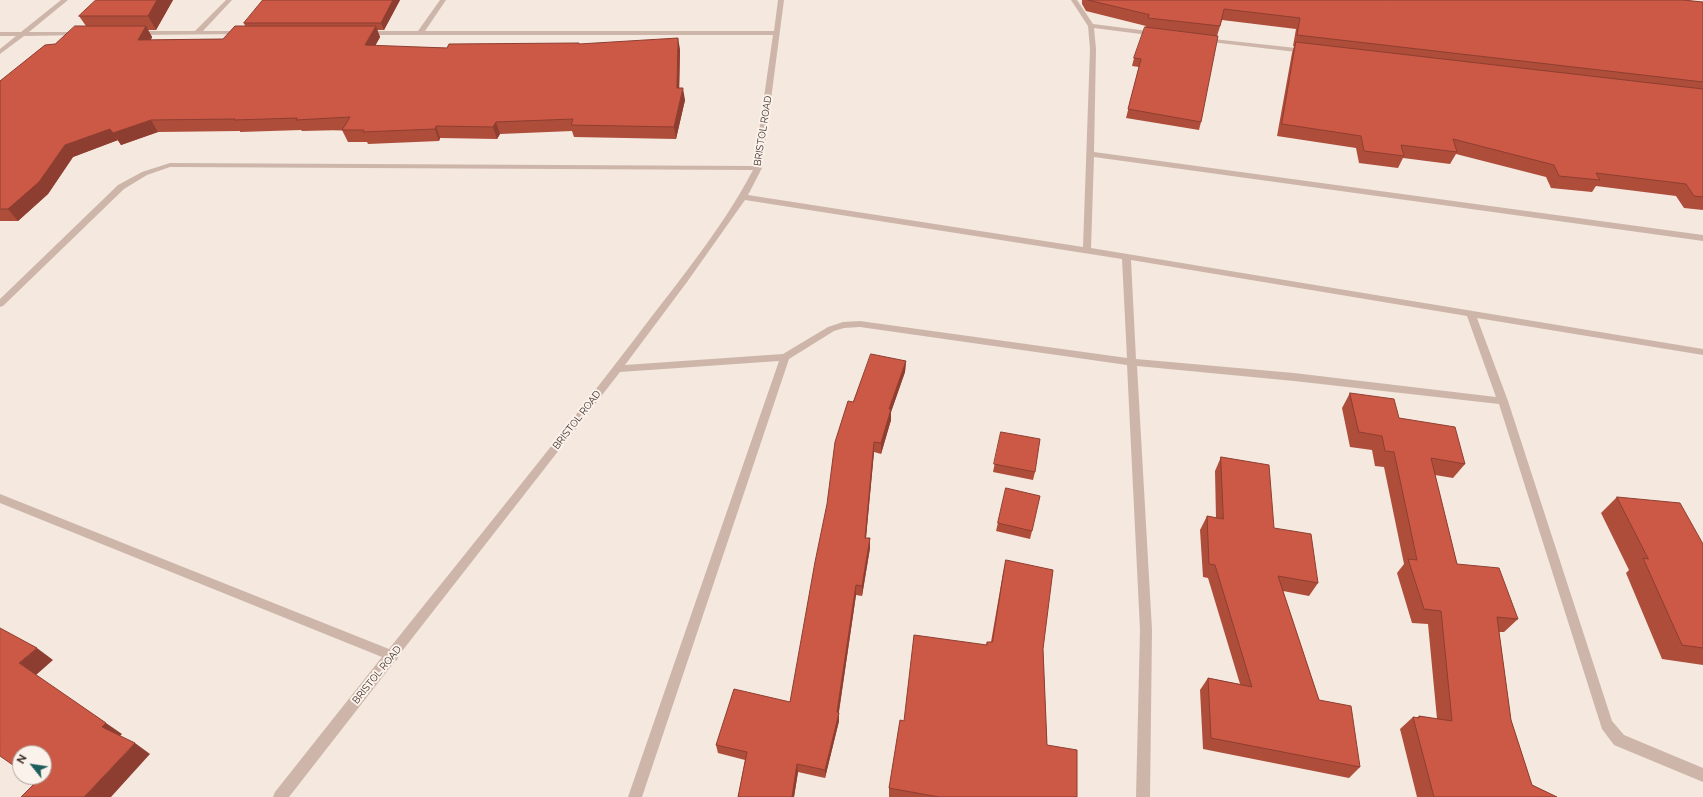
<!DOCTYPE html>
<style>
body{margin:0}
#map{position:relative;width:1703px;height:797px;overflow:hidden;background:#f4e8df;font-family:Raleway,sans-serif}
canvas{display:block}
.north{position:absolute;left:12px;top:745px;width:40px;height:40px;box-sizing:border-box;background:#fbf2eb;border:1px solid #aea39d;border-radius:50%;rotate:300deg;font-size:11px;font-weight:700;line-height:16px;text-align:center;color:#3a2d29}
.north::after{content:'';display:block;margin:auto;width:14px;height:18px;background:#1d5e5c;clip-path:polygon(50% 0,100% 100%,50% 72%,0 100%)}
</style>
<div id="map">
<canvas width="1703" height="797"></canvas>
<div class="north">N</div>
</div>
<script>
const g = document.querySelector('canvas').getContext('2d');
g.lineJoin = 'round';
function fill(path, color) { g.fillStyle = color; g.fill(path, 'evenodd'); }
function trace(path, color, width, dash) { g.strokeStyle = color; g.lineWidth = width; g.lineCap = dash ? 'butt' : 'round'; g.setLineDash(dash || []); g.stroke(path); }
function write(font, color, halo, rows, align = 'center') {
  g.font = font + ' Raleway,sans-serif'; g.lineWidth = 4; g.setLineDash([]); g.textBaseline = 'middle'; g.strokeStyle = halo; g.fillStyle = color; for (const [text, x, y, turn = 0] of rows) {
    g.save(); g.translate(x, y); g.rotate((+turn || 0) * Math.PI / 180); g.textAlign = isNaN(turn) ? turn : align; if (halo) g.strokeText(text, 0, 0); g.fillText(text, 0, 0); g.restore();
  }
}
fill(new Path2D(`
 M 61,0 L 68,0 L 29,32 L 80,32 L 82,33 L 82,35 L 24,36 L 0,54 L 0,49 L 16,36 L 0,36 L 0,32 L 21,32 Z
 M 226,0 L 232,0 L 203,31 L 242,31 L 245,33 L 244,34 L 138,35 L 135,33 L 138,31 L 195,31 Z
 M 440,0 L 446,0 L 425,31 L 774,31 L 778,0 L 784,0 L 762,168 L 748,195 L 1083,247 L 1090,49 L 1088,26 L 1071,0 L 1077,0 L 1093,24 L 1156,32 L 1159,34 L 1156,36 L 1094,28 L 1096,49 L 1094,152 L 1703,235 L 1703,241 L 1094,157 L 1091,248 L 1703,349 L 1703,355 L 1477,318 L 1508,401 L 1612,721 L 1624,735 L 1703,768 L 1703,782 L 1614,745 L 1602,729 L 1499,404 L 1294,381 L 1137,366 L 1152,630 L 1150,797 L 1136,797 L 1140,630 L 1127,365 L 860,327 L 844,328 L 834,331 L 789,359 L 642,797 L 628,797 L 779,361 L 620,372 L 399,655 L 397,660 L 395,661 L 289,797 L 273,797 L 275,792 L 382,657 L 0,503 L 0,494 L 389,649 C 472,545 556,442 637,336 C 677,283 722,229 753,170 L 170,167 L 147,175 L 124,189 L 3,306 L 0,307 L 0,299 L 118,185 L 142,172 L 170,163 L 754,166 L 773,35 L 366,35 L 363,33 L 366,31 L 418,31 ZM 745,200 L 1122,259 L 1127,358 L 860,321 L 843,322 L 828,327 L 783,354 L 625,365 L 687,282 ZM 1131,260 L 1467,316 L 1496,397 L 1294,373 L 1136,359 Z
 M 1204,38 L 1305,49 L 1308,51 L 1305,53 L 1202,41 L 1201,40 Z`), '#cdb6a9');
fill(new Path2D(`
 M 96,0 L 173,0 L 156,30 L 148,30 L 152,37 L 151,40 L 223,39 L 245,26 L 244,23 L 263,0 L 400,0 L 384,30 L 377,30 L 380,37 L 375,46 L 447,48 L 580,44 L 680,49 L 679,88 L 685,100 L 676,139 L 574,137 L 572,131 L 500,134 L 497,139 L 440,138 L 439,141 L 368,144 L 367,142 L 348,142 L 342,130 L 343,130 L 302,131 L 301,130 L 240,132 L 240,131 L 158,132 L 121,145 L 118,140 L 73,157 L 48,194 L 18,221 L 0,221 L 0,81 L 55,44 L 86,26 L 79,16 Z
 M 1082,0 L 1683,0 L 1703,2 L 1703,210 L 1684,208 L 1676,196 L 1596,186 L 1592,192 L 1551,188 L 1546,177 L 1456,154 L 1450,164 L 1403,158 L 1398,168 L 1359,163 L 1356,148 L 1277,136 L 1292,53 L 1294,46 L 1293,46 L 1296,29 L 1222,20 L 1217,36 L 1201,122 L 1199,130 L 1126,118 L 1139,67 L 1132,66 L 1134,58 L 1146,26 L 1086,11 L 1082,4 Z
 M 906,361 L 905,372 L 891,412 L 891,420 L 881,454 L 874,452 L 866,538 L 870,538 L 870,548 L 862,596 L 856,595 L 839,712 L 839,721 L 825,778 L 798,772 L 794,797 L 738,797 L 745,760 L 718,753 L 716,745 L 790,702 L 853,402 Z
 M 1350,393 L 1399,418 L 1465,464 L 1453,478 L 1435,475 L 1457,564 L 1518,619 L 1504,632 L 1499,632 L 1511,720 L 1532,785 L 1557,797 L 1417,797 L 1400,729 L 1413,717 L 1417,718 L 1419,716 L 1437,719 L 1428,624 L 1412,623 L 1397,573 L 1404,564 L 1384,467 L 1375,466 L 1372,450 L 1350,447 L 1342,408 Z
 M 1001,432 L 1035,472 L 1033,480 L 993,472 Z
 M 1221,457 L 1274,528 L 1318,583 L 1309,596 L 1283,591 L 1319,700 L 1360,767 L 1349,778 L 1203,749 L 1200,690 L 1208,678 L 1240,684 L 1208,578 L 1203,577 L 1200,530 L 1207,516 L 1216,518 L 1215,471 Z
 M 1006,488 L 1032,531 L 1030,539 L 996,531 Z
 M 1617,497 L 1703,544 L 1703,665 L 1662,659 L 1626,573 L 1629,570 L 1601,513 Z
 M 1006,560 L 1043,649 L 1047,745 L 1077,797 L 889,797 L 889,788 L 904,721 L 986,645 L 987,642 L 991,642 L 1003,573 Z`), '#af4d3b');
fill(new Path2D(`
 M 157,0 L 173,0 L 156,30 L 148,16 Z
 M 393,0 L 400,0 L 384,30 L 381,23 Z
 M 146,26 L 152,37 L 145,51 L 138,40 Z
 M 376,26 L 380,37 L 369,57 L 365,45 Z
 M 678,38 L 680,49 L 679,100 L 677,88 Z
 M 683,88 L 685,100 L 676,139 L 674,127 Z
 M 151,120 L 158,132 L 121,145 L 113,133 Z
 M 496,122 L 500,134 L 497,139 L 493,127 Z
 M 436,126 L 440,138 L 439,141 L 435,129 Z
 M 110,129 L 118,140 L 73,157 L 48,194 L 18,221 L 8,209 L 65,145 Z
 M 906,361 L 905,372 L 891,412 L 891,420 L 881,454 L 881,443 L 889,409 Z
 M 874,442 L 874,452 L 865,548 L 865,538 Z
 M 870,538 L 870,548 L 862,596 L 862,586 Z
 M 856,585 L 856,595 L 838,717 L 839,713 L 839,721 L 825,778 L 825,770 L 837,712 Z
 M 37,648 L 53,660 L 36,675 L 19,663 Z
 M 106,723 L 122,734 L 118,738 L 102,727 Z
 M 135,743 L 150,754 L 111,797 L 84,797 Z
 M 797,764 L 798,772 L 794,797 L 792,797 Z`), '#8e3e30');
const building = new Path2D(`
 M 96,0 L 157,0 L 148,16 L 79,16 Z
 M 263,0 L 393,0 L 381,23 L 244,23 Z
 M 1088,0 L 1683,0 L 1703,2 L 1703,82 L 1297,35 L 1300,18 L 1224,9 L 1220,26 L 1148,18 L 1149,15 Z
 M 75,26 L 146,26 L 138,40 L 223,39 L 235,26 L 376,26 L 365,45 L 447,48 L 449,44 L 579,43 L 579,44 L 678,38 L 677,88 L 683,88 L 674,127 L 571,125 L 573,119 L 496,122 L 493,127 L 436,126 L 435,129 L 363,132 L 364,130 L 342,130 L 350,117 L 296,120 L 297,118 L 234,120 L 235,119 L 151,120 L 113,133 L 110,129 L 65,145 L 39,182 L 8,209 L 0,209 L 0,81 L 45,45 L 55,44 Z
 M 1145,27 L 1218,36 L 1201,122 L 1128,109 L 1141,59 L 1134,58 Z
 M 1296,42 L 1703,89 L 1703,197 L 1694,196 L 1686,184 L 1596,173 L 1600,180 L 1559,176 L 1554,165 L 1453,139 L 1457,152 L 1401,145 L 1404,156 L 1364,151 L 1361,136 L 1282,124 Z
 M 871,354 L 906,361 L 889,409 L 891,409 L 881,443 L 874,442 L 865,538 L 870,538 L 862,586 L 856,585 L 837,712 L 839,713 L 825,770 L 797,764 L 792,797 L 738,797 L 747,752 L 716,745 L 734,689 L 790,702 L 815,562 L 827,504 L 835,442 L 848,401 L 853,402 Z
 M 1350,393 L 1394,399 L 1399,418 L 1455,427 L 1465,464 L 1431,458 L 1457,564 L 1499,568 L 1518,619 L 1497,617 L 1511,720 L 1532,785 L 1557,797 L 1434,797 L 1413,717 L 1419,718 L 1419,716 L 1452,721 L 1441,611 L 1424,609 L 1408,559 L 1417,560 L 1394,452 L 1385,451 L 1382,436 L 1359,432 Z
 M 1001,432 L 1040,439 L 1035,472 L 994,464 Z
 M 1221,457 L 1269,465 L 1274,528 L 1311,534 L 1318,583 L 1278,576 L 1319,700 L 1351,706 L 1360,767 L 1211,738 L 1208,678 L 1252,687 L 1215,565 L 1209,564 L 1207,516 L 1223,519 Z
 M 1006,488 L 1040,496 L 1032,531 L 998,523 Z
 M 1617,497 L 1680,503 L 1703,544 L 1703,648 L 1682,645 L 1643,558 L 1648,559 Z
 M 1006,560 L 1053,570 L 1043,649 L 1047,745 L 1077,750 L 1077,797 L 939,797 L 889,788 L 900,720 L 904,721 L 914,635 L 987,645 L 987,642 L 992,642 Z
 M 0,628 L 37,648 L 19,663 L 106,723 L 102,727 L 135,743 L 84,797 L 21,797 L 36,782 L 29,777 L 44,777 L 44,753 L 20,753 L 20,770 L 0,756 Z`);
fill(building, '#cb5945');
trace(building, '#8e3e30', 1);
write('10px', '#3a2d29', '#fbf2eb', [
 ["BRISTOL ROAD",763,131,-81],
 ["BRISTOL ROAD",577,420,-52],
 ["BRISTOL ROAD",377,675,-51]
]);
</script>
